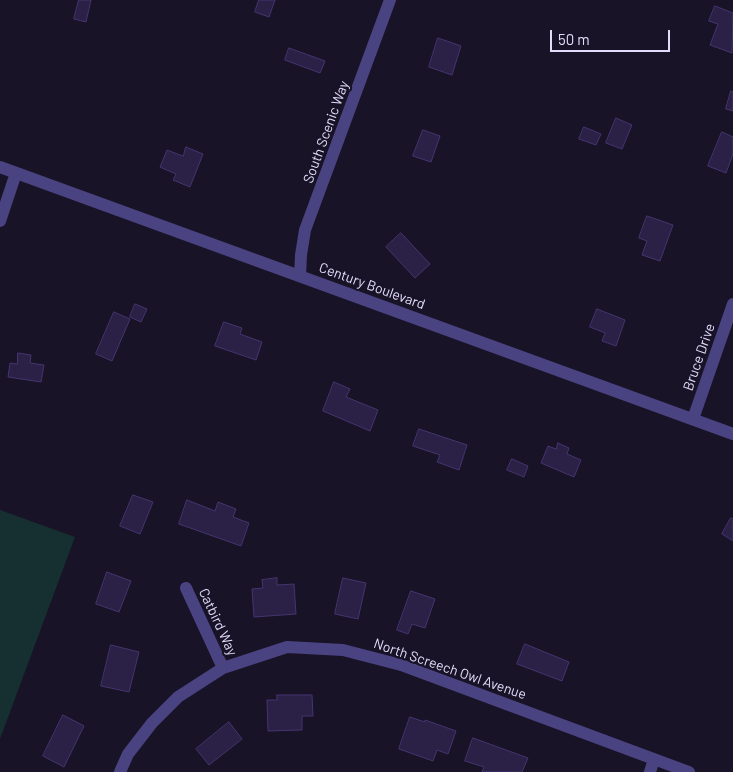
<!DOCTYPE html>
<style>
body{margin:0}
#map{position:relative;width:733px;height:772px;overflow:hidden;background:#181327;font-family:Barlow,sans-serif}
canvas{display:block}
.scale{position:absolute;left:550px;top:30px;width:120px;height:22px;box-sizing:border-box;border:2px solid #e2dcfb;border-top:0;padding-left:6px;font-size:15px;line-height:18px;white-space:nowrap;color:#e2dcfb;-webkit-text-stroke:4px #181327;paint-order:stroke}
</style>
<div id="map">
<canvas width="733" height="772"></canvas>
<div class="scale">50 m</div>
</div>
<script>
const g = document.querySelector('canvas').getContext('2d');
g.lineJoin = 'round';
function fill(path, color) { g.fillStyle = color; g.fill(path, 'evenodd'); }
function trace(path, color, width, dash) { g.strokeStyle = color; g.lineWidth = width; g.lineCap = dash ? 'butt' : 'round'; g.setLineDash(dash || []); g.stroke(path); }
function write(font, color, halo, rows, align = 'center') {
  g.font = font + ' Barlow,sans-serif'; g.lineWidth = 4.5; g.setLineDash([]); g.textBaseline = 'middle'; g.strokeStyle = halo; g.fillStyle = color; for (const [text, x, y, turn = 0] of rows) {
    g.save(); g.translate(x, y); g.rotate((+turn || 0) * Math.PI / 180); g.textAlign = isNaN(turn) ? turn : align; if (halo) g.strokeText(text, 0, 0); g.fillText(text, 0, 0); g.restore();
  }
}
fill(new Path2D(`
 M 0,510 L 75,537 L 0,739 Z`), '#162f30');
const building = new Path2D(`
 M 79,0 L 91,0 L 86,22 L 74,19 Z
 M 259,0 L 275,0 L 269,17 L 255,12 Z
 M 715,6 L 733,13 L 732,53 L 710,45 L 718,24 L 709,21 Z
 M 438,38 L 461,46 L 452,75 L 429,67 Z
 M 289,48 L 325,61 L 320,73 L 285,60 Z
 M 731,91 L 733,92 L 733,111 L 726,109 Z
 M 616,118 L 632,125 L 622,149 L 606,143 Z
 M 584,127 L 601,134 L 596,145 L 579,139 Z
 M 423,130 L 440,136 L 431,162 L 413,156 Z
 M 722,132 L 733,137 L 733,154 L 726,173 L 708,166 Z
 M 186,147 L 203,154 L 190,187 L 173,180 L 176,174 L 160,167 L 167,150 L 183,156 Z
 M 647,216 L 673,225 L 660,261 L 642,255 L 647,241 L 639,238 Z
 M 401,233 L 430,264 L 415,278 L 386,247 Z
 M 135,304 L 147,309 L 141,322 L 130,317 Z
 M 597,309 L 625,320 L 616,346 L 602,341 L 605,333 L 590,327 Z
 M 114,312 L 130,319 L 112,361 L 96,354 Z
 M 224,322 L 242,328 L 240,334 L 262,342 L 256,360 L 215,346 Z
 M 18,353 L 31,355 L 30,363 L 44,365 L 41,382 L 8,377 L 10,363 L 17,364 Z
 M 334,382 L 350,389 L 346,397 L 378,410 L 370,431 L 323,411 Z
 M 419,429 L 467,445 L 459,470 L 437,462 L 440,455 L 413,446 Z
 M 558,443 L 569,448 L 567,454 L 581,460 L 574,477 L 541,463 L 548,446 L 556,449 Z
 M 512,459 L 528,466 L 524,477 L 507,470 Z
 M 133,495 L 153,502 L 140,534 L 120,526 Z
 M 187,500 L 215,511 L 218,502 L 236,509 L 233,517 L 249,523 L 241,546 L 179,524 Z
 M 731,518 L 733,519 L 733,541 L 722,534 Z
 M 107,572 L 131,581 L 119,612 L 96,604 Z
 M 277,578 L 277,585 L 294,584 L 296,614 L 254,617 L 252,589 L 263,588 L 262,580 Z
 M 343,578 L 366,583 L 358,619 L 335,614 Z
 M 411,591 L 435,599 L 425,628 L 412,624 L 408,634 L 397,630 Z
 M 525,644 L 569,662 L 562,681 L 517,664 Z
 M 111,645 L 139,652 L 129,692 L 101,686 Z
 M 277,695 L 312,695 L 313,716 L 302,716 L 302,730 L 268,731 L 267,700 L 277,700 Z
 M 63,715 L 84,726 L 64,767 L 43,756 Z
 M 410,717 L 425,722 L 425,720 L 456,731 L 448,754 L 437,750 L 433,761 L 399,749 Z
 M 229,722 L 242,739 L 209,765 L 196,749 Z
 M 473,738 L 528,758 L 522,772 L 482,772 L 484,767 L 465,761 Z`);
fill(building, '#2b2046');
trace(building, '#45356f', 1);
trace(new Path2D(`
 M 0,167 L 733,434
 M 0,221 L 16,173
 M 300,276 L 301,255 L 305,230 L 390,0
 M 693,419 L 733,304
 M 186,588 L 223,668
 M 120,772 L 128,754 L 152,723 L 178,697 L 223,668 L 287,647 L 343,650 L 401,665 L 689,772
 M 650,772 L 654,759`), '#4a4381', 12);
write('14px', '#e2dcfb', '#181327', [
 ["South Scenic Way",326,132,-70],
 ["Century Boulevard",372,286,20],
 ["Bruce Drive",699,357,-71],
 ["Catbird Way",218,622,65],
 ["North Screech Owl Avenue",450,669,19]
]);
</script>
